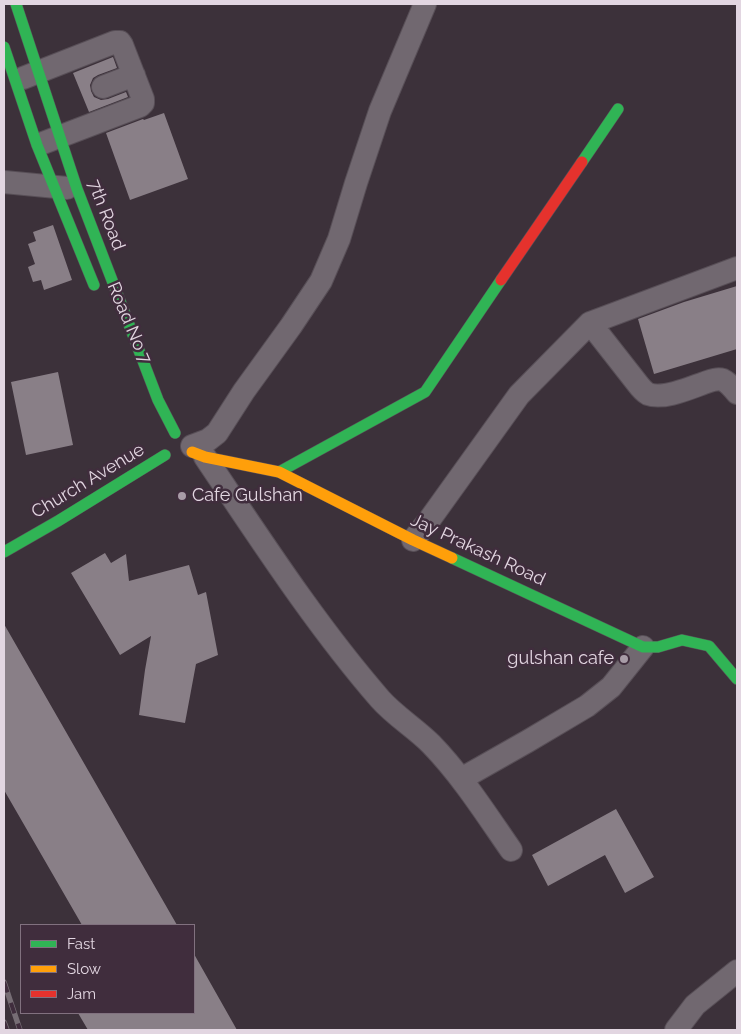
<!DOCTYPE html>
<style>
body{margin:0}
#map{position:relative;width:741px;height:1034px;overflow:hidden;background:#3c313a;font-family:Raleway,sans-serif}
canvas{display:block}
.frame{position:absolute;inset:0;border:5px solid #e2d6e1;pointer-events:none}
.legend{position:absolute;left:20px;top:924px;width:175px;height:90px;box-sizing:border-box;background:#402d3d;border:1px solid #81717f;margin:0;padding:6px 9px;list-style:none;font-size:15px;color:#e2d6e1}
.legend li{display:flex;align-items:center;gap:10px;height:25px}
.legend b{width:25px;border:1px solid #81717f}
</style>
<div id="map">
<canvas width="741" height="1034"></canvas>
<div class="frame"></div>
<ul class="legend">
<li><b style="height:6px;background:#30b455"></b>Fast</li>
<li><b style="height:6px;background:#ff9f0a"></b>Slow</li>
<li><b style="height:6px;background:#e5322d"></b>Jam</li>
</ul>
</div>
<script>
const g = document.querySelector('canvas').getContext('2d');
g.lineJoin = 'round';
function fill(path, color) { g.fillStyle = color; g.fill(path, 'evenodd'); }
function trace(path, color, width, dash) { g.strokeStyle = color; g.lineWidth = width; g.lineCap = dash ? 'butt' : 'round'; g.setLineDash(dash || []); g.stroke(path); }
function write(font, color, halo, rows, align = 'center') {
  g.font = font + ' Raleway,sans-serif'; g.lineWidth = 5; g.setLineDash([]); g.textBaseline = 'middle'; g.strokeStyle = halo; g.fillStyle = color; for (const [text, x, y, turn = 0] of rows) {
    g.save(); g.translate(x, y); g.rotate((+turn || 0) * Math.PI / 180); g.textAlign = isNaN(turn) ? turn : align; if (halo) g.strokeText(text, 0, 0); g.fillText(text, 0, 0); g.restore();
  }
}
fill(new Path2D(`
 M 113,57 L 117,68 L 98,75 L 93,78 L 90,85 L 91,91 L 94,97 L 101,100 L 108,99 L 126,92 L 128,97 L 89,112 L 73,73 Z
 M 164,113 L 188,179 L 130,200 L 106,133 L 143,119 L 144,120 Z
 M 53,225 L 72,280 L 44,290 L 41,280 L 33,282 L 28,267 L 35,264 L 28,244 L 36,241 L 33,232 Z
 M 737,286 L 737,349 L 654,374 L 638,319 L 684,302 Z
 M 58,372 L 73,445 L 26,455 L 11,382 Z
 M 105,553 L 111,563 L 126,554 L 129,581 L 189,565 L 198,595 L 206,592 L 218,655 L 196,664 L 185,723 L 139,715 L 145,670 L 151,636 L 120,655 L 71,573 Z
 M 4,624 L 177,925 L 82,925 L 4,790 Z
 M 616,809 L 654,877 L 625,893 L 605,855 L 548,886 L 532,855 Z
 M 194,954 L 237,1030 L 88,1030 L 78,1013 L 194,1013 Z`), '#897f87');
const street = new Path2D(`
 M 23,78 L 115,42 L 120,42 L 122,45 L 143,99 L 143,103 L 140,106 L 43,143
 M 103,87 L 134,75
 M 4,182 L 67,188
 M 590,323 L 637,383 C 640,387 643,391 648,394 C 663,400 690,388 704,383 C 710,381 717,378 723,380 C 729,383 733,388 737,393
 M 192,446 L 208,440 L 217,433 L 244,391 L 291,326 L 321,281 L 339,239 L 356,183 L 380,111 L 425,4
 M 205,457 C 261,540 315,624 380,699 C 395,716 415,728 431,744 C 462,776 486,814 511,850
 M 413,540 L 430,519 L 519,395 L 590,323 L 737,268
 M 461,779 L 528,741 L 587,706 L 611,687 L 643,647
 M 676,1030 L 695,1005 L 737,971`);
const fast = new Path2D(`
 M 16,4 L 77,189 L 158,400 L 175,433
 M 4,47 L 37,145 L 94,285
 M 582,162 L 618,109
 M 279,472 L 425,392 L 501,280
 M 4,552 L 58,521 L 165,455
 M 452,558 L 643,647 L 658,647 L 682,640 L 709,646 L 737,679`);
const slow = new Path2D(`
 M 192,452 L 205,457 L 279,472 L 413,540 L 452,558`);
const jam = new Path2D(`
 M 501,280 L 582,162`);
trace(street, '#584f57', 24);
trace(fast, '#584f57', 12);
trace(slow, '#584f57', 12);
trace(jam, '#584f57', 12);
trace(street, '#716870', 22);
trace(fast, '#30b455', 11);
trace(slow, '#ff9f0a', 11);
trace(jam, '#e5322d', 11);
const rail = new Path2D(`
 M 4,982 L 20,1030
 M 4,1022 L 7,1030`);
trace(rail, '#766d74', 5.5);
trace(rail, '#402d3d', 4, [11]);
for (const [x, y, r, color] of [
 [182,496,5,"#a89ca7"],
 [624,659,5,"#a89ca7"]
]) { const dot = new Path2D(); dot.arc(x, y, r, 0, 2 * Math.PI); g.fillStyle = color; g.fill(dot); trace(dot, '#402d3d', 2); }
write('18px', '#e2d6e1', '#402d3d', [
 ["7th Road",106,215,69],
 ["Road No 7",129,323,67],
 ["Church Avenue",88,481,-31],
 ["Jay Prakash Road",478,550,25]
]);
write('18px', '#e2d6e1', '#402d3d', [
 ["Cafe Gulshan",192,496],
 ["gulshan cafe",614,659,"right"]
], 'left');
</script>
